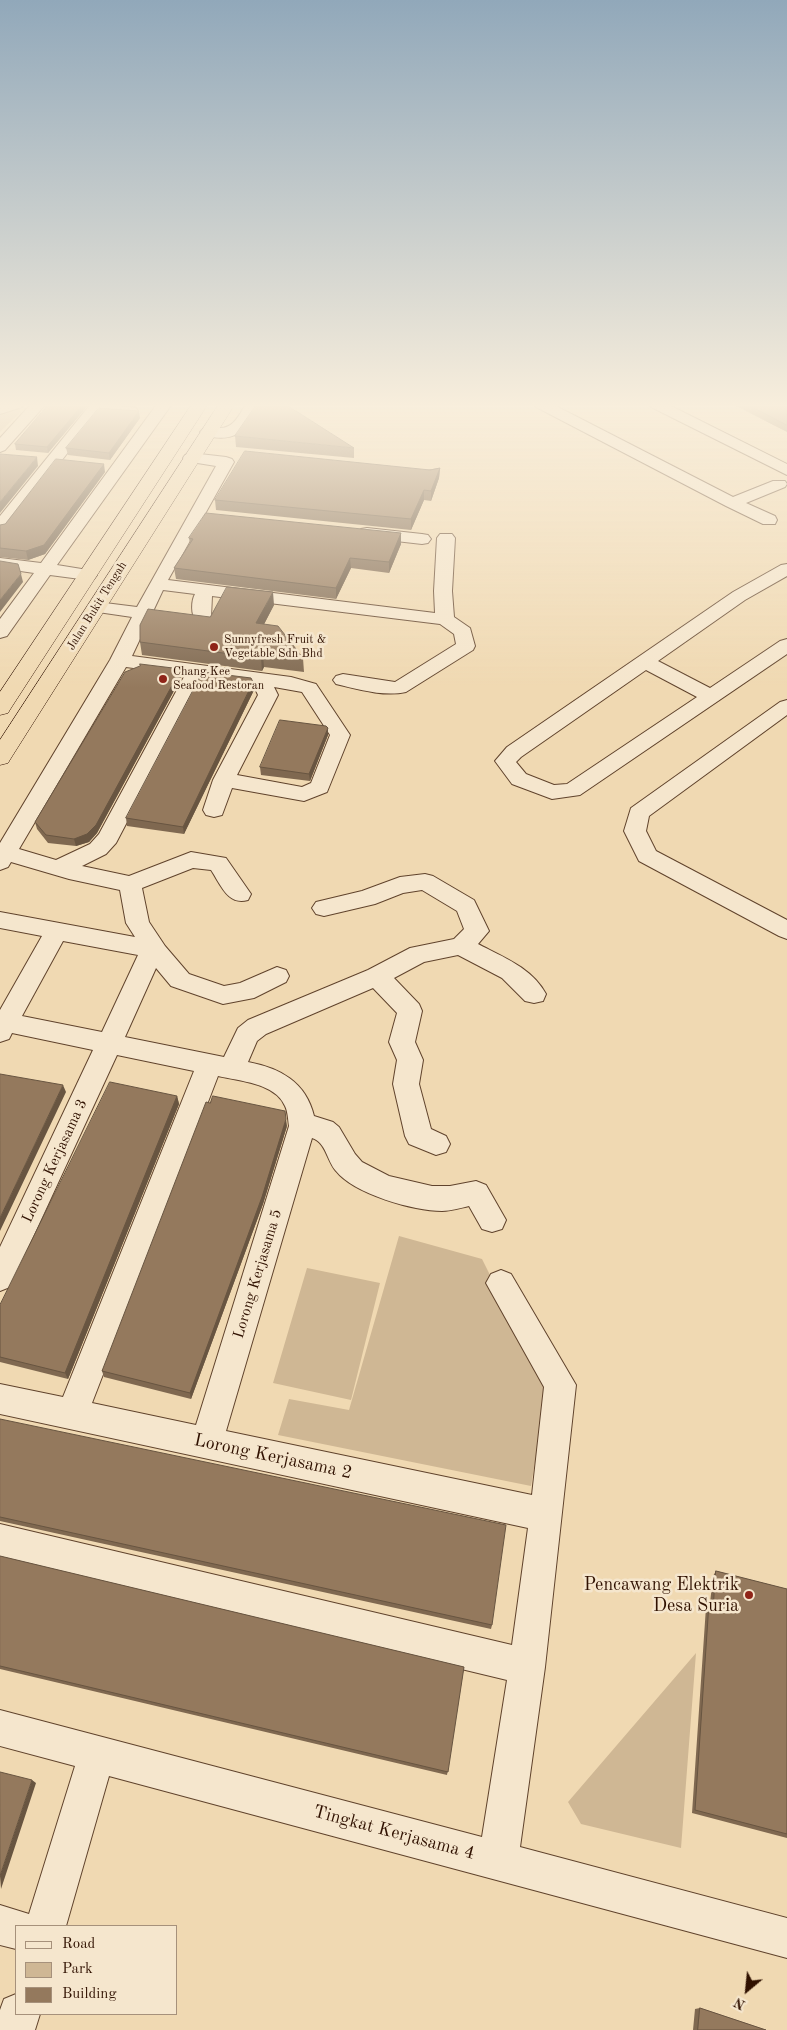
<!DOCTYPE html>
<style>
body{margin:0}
#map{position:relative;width:787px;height:2030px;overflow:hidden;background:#f0d9b2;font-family:"Old Standard TT",serif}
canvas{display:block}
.legend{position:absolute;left:15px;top:1925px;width:162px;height:90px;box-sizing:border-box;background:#f5e6cd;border:1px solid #a6917b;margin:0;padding:6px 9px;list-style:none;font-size:15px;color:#301100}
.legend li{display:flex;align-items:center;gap:10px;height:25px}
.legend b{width:25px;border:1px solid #a6917b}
.north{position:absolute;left:722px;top:1965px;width:50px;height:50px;-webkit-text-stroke:4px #f5e6cd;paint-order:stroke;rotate:208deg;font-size:14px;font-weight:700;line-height:20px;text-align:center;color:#301100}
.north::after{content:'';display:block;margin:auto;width:18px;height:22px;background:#301100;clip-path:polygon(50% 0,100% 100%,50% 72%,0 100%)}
</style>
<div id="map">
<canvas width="787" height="2030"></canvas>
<ul class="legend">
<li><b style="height:6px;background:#f5e6cd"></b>Road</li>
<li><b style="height:14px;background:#cfb794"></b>Park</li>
<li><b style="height:14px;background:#94795d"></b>Building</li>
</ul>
<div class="north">N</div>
</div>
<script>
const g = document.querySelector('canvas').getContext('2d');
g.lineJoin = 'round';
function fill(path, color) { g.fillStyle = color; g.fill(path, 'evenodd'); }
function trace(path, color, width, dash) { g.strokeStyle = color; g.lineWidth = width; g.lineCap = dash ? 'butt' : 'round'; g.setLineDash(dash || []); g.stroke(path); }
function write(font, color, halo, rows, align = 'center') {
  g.font = font + ' "Old Standard TT",serif'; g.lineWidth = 5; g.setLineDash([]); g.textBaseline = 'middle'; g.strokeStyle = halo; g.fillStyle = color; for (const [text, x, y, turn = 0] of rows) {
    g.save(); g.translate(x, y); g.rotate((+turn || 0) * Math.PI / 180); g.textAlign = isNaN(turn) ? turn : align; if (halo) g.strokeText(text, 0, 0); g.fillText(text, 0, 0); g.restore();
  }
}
fill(new Path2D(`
 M 19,405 L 21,412 L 0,432 L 0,412 Z
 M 399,1236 L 482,1259 L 547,1389 L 531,1486 L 278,1435 L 289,1399 L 349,1410 Z
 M 307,1268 L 380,1283 L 351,1400 L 273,1383 Z
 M 696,1653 L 681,1848 L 581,1824 L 568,1802 Z`), '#cfb794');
const minor = new Path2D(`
 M 3,404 L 24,404 L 22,407 L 0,414 L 0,405 Z
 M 31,404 L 46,404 L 5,450 L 0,452 L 0,438 Z
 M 100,404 L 136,408 L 138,411 L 136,414 L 131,415 L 99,413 L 6,531 L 0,532 L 0,516 L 90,405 Z
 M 157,404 L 172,404 L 57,565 L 94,571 L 97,575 L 94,579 L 88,580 L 50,575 L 7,636 L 0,638 L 0,619 L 34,573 L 0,568 L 0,558 L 41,563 Z
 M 246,404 L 260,405 C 244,431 237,444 203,435 L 200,432 L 203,429 C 208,427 214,428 220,428 C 234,428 239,415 246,404 Z
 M 534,404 L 552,404 L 733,497 L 773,481 L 785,481 L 787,484 L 785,487 L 746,503 L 775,516 L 777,520 L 775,524 L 763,524 L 726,506 L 536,407 Z
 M 649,404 L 667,404 L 787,464 L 787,475 L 651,407 Z
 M 191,453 L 226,457 L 232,459 L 234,462 L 168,580 L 435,613 L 434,591 L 437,538 L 440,534 L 452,534 L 455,538 L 452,591 L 454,617 L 470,628 L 475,646 L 473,650 L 406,692 C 384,697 357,689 336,684 L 333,680 L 336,676 L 343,674 L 395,682 L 456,644 L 454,634 L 440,624 L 212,596 L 211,617 L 208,621 L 202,623 L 196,621 C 191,615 191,601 195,594 L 163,590 L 132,656 L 291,677 L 316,684 L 350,735 L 327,792 L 304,801 L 232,788 L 222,815 L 214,817 L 206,815 L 203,810 L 213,780 L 258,695 L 253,684 L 203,677 L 116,843 L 106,854 L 82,866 L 129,876 L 191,852 L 226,858 L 251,894 L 248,900 C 228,906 221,885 211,870 L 193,868 L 142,888 L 149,922 L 165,946 L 189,974 L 224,986 L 240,983 L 277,967 L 286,970 L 289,976 L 286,982 L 254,998 L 223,1004 L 171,986 L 156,968 L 125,1037 L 224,1057 L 238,1028 L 248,1020 L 368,970 L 410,948 L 454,939 L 464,929 L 457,911 L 422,890 L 403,893 L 375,904 L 324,916 L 316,914 L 312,908 L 316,902 L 362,891 L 400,877 L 425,874 L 433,876 L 474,900 L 489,931 L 478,944 C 503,957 532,968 546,994 L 543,1001 L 534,1003 L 525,1001 L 502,978 L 458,955 L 424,962 L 394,978 L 419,1004 L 422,1011 L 415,1042 L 423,1060 L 419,1084 L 431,1129 L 446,1136 L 450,1144 L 446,1152 L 436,1155 L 409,1144 L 405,1136 L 393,1084 L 397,1060 L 389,1042 L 397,1013 L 373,988 L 266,1034 L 257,1041 L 248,1062 C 280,1068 306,1082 314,1116 L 333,1122 L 339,1127 L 355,1154 L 362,1162 L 389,1176 L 432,1186 L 450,1186 L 476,1181 L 486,1185 L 506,1220 L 502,1229 L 492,1232 L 482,1229 L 469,1206 C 460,1208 451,1211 442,1211 C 414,1211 354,1194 336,1171 C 327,1161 326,1142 312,1138 L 226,1431 L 532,1495 L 544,1387 L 486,1283 L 491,1274 L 501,1270 L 511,1274 L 576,1385 L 545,1667 L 520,1847 L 787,1918 L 787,1958 L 109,1776 L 66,1926 L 16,1926 L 16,1949 L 0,1945 L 0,1905 L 29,1914 L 75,1766 L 0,1746 L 0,1710 L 482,1837 L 507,1680 L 0,1558 L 0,1524 L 512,1645 L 528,1528 L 0,1414 L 0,1384 L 63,1397 L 194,1071 L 117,1055 L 10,1287 L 0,1291 L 0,1247 L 93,1050 L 12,1033 L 9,1039 L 0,1042 L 0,1010 L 42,936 L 0,928 L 0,912 L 135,937 L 126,923 L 120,890 L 69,879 L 11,862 L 8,867 L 0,870 L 0,843 L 110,660 L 132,617 L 91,611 L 88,607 L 91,603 L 97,602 L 137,607 L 216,466 L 185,461 L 183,458 L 185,455 ZM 126,667 L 185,675 L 99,834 L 90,844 L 56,860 L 19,849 ZM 274,687 L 302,692 L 330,735 L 311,783 L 302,787 L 237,775 L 278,695 ZM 63,941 L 138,955 L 102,1032 L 22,1016 ZM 218,1076 C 239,1081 275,1083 285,1106 C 288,1112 288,1120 289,1126 L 196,1425 L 92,1403 Z
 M 367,528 L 422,534 L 428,535 L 431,539 L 428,543 L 422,544 L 361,537 L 359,533 L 361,529 Z
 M 787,564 L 787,576 L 745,600 L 658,661 L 710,688 L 780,641 L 787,639 L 787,654 L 580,795 L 552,799 L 512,784 L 495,761 L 507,747 L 733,592 L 781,565 ZM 646,670 L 697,697 L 567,784 L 554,785 L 526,774 L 516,762 L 521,757 Z
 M 787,700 L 787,715 L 649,816 L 646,831 L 656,851 L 787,920 L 787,939 L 779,936 L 639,861 L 624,831 L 631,808 L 780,702 Z
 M 16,1994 L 16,2014 L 40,2014 L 35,2030 L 0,2030 L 0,2010 L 4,1999 Z`);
const highway = new Path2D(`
 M 192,404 L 208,404 L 11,708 L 8,713 L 0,715 L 0,692 Z
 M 219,404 L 235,404 L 11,758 L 8,763 L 0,765 L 0,740 Z`);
trace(minor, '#60432c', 2);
trace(highway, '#301100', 1);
fill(minor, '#f5e6cd');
fill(highway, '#f0d9b2');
fill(new Path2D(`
 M 49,404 L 89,404 L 48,453 L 16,450 L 15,444 Z
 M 108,404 L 153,404 L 151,406 Z
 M 732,404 L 787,404 L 787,432 Z
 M 140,418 L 110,460 L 68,455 L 66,448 Z
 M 235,436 L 354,448 L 354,458 L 236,447 Z
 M 440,468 L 439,478 L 431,501 L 424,500 L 411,530 L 216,510 L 215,500 Z
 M 105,472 L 45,554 L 28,560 L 0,557 L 0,525 L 5,524 Z
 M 401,533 L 401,544 L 389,573 L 351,568 L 336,599 L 176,579 L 174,568 L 190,544 L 189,538 Z
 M 274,605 L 264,624 L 303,658 L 304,672 L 264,667 L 262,671 L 142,655 L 140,642 L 210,617 Z
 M 182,676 L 97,833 L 89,842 L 76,846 L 48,843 L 37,829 L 35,822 Z
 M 254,690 L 184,834 L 127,826 L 126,818 Z
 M 328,728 L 328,735 L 310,781 L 261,775 L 260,767 Z
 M 177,1096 L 179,1104 L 68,1379 L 0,1362 L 0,1305 Z
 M 287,1126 L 263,1204 L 191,1399 L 104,1377 L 102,1371 Z
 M 0,1419 L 492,1625 L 491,1629 L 0,1521 Z
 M 0,1556 L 464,1667 L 447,1775 L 0,1669 Z
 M 716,1571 L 787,1589 L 787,1838 L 692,1813 L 706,1607 L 709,1603 L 710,1603 L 713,1576 Z
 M 700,2008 L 766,2030 L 693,2030 L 695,2009 Z`), '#7f6850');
fill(new Path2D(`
 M 83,404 L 89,404 L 48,453 L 47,447 Z
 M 139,411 L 140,418 L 110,460 L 109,453 Z
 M 37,457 L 38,466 L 0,513 L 0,502 Z
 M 104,464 L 105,472 L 45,554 L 28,560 L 26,551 Z
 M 440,468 L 439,478 L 431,501 L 431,491 Z
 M 424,490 L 424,500 L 411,530 L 411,519 Z
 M 401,533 L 401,544 L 389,573 L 389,562 Z
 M 350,558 L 351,568 L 336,599 L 336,588 Z
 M 21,574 L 23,582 L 0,612 L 0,600 Z
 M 273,592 L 274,605 L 258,636 L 256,623 Z
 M 263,654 L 264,667 L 262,671 L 261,658 Z
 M 181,669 L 182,676 L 97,833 L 89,842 L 76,846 L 74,839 Z
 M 253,682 L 254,690 L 184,834 L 183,827 Z
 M 328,728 L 328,735 L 310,781 L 309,774 Z
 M 63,1085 L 66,1092 L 0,1231 L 0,1218 Z
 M 177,1096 L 179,1104 L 68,1379 L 65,1373 Z
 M 286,1119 L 287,1126 L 263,1204 L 191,1399 L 190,1393 Z
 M 32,1780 L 36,1783 L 1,1889 L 0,1876 Z`), '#685541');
const building = new Path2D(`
 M 49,404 L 83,404 L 47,447 L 15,444 Z
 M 257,404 L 285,404 L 354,448 L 235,436 Z
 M 747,404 L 787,404 L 787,425 Z
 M 99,408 L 139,411 L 109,453 L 66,448 Z
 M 245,451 L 430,470 L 440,468 L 431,491 L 424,490 L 411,519 L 215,500 Z
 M 0,454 L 37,457 L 0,502 Z
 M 56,459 L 104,464 L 44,545 L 26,551 L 0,548 L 0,525 L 5,524 Z
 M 206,513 L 401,533 L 389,562 L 350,558 L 336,588 L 174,568 L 193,539 L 189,538 Z
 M 0,561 L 18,564 L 21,574 L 0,600 Z
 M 227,587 L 273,592 L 256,623 L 278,626 L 303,658 L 263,654 L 261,658 L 140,642 L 140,625 L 148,609 L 210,617 Z
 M 140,664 L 181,669 L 96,825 L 87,834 L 74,839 L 46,835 L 35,822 L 125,672 L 140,666 Z
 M 203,672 L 251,678 L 253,682 L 183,827 L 126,818 Z
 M 280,720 L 326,726 L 328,728 L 309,774 L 260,767 Z
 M 0,1074 L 63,1085 L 0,1218 Z
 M 110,1082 L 177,1096 L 65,1373 L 0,1357 L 0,1305 Z
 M 213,1096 L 285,1111 L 286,1119 L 262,1197 L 190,1393 L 102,1371 L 206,1102 L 210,1103 Z
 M 0,1419 L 506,1525 L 492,1625 L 0,1517 Z
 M 0,1556 L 464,1667 L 448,1772 L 0,1666 Z
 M 716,1571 L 787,1589 L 787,1834 L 695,1810 L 709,1603 L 713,1604 Z
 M 0,1772 L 32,1780 L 0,1876 Z
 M 700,2008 L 766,2030 L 698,2030 Z`);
fill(building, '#94795d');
trace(building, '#685541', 1);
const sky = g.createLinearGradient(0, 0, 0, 688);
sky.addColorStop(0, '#91a8ba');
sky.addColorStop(0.59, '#f8eedc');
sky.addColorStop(1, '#f8eedc00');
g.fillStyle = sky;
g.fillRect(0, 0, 787, 688);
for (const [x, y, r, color] of [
 [214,647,5,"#8f2418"],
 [163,679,5,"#8f2418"],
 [749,1595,5,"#8f2418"]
]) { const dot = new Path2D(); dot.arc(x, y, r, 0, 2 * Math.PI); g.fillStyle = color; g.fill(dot); trace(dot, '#f5e6cd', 2); }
write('12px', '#301100', '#f5e6cd', [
 ["Jalan Bukit Tengah",97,606,-58]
]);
write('12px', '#301100', '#f5e6cd', [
 ["Sunnyfresh Fruit &",224,640],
 ["Vegetable Sdn Bhd",224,654],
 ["Chang Kee",173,672],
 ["Seafood Restoran",173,686]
], 'left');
write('15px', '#301100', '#f5e6cd', [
 ["Lorong Kerjasama 3",55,1161,-65],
 ["Lorong Kerjasama 5",258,1274,-73]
]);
write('18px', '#301100', '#f5e6cd', [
 ["Lorong Kerjasama 2",273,1457,12],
 ["Tingkat Kerjasama 4",394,1833,15]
]);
write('18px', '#301100', '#f5e6cd', [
 ["Pencawang Elektrik",739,1585],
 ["Desa Suria",739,1606]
], 'right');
</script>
